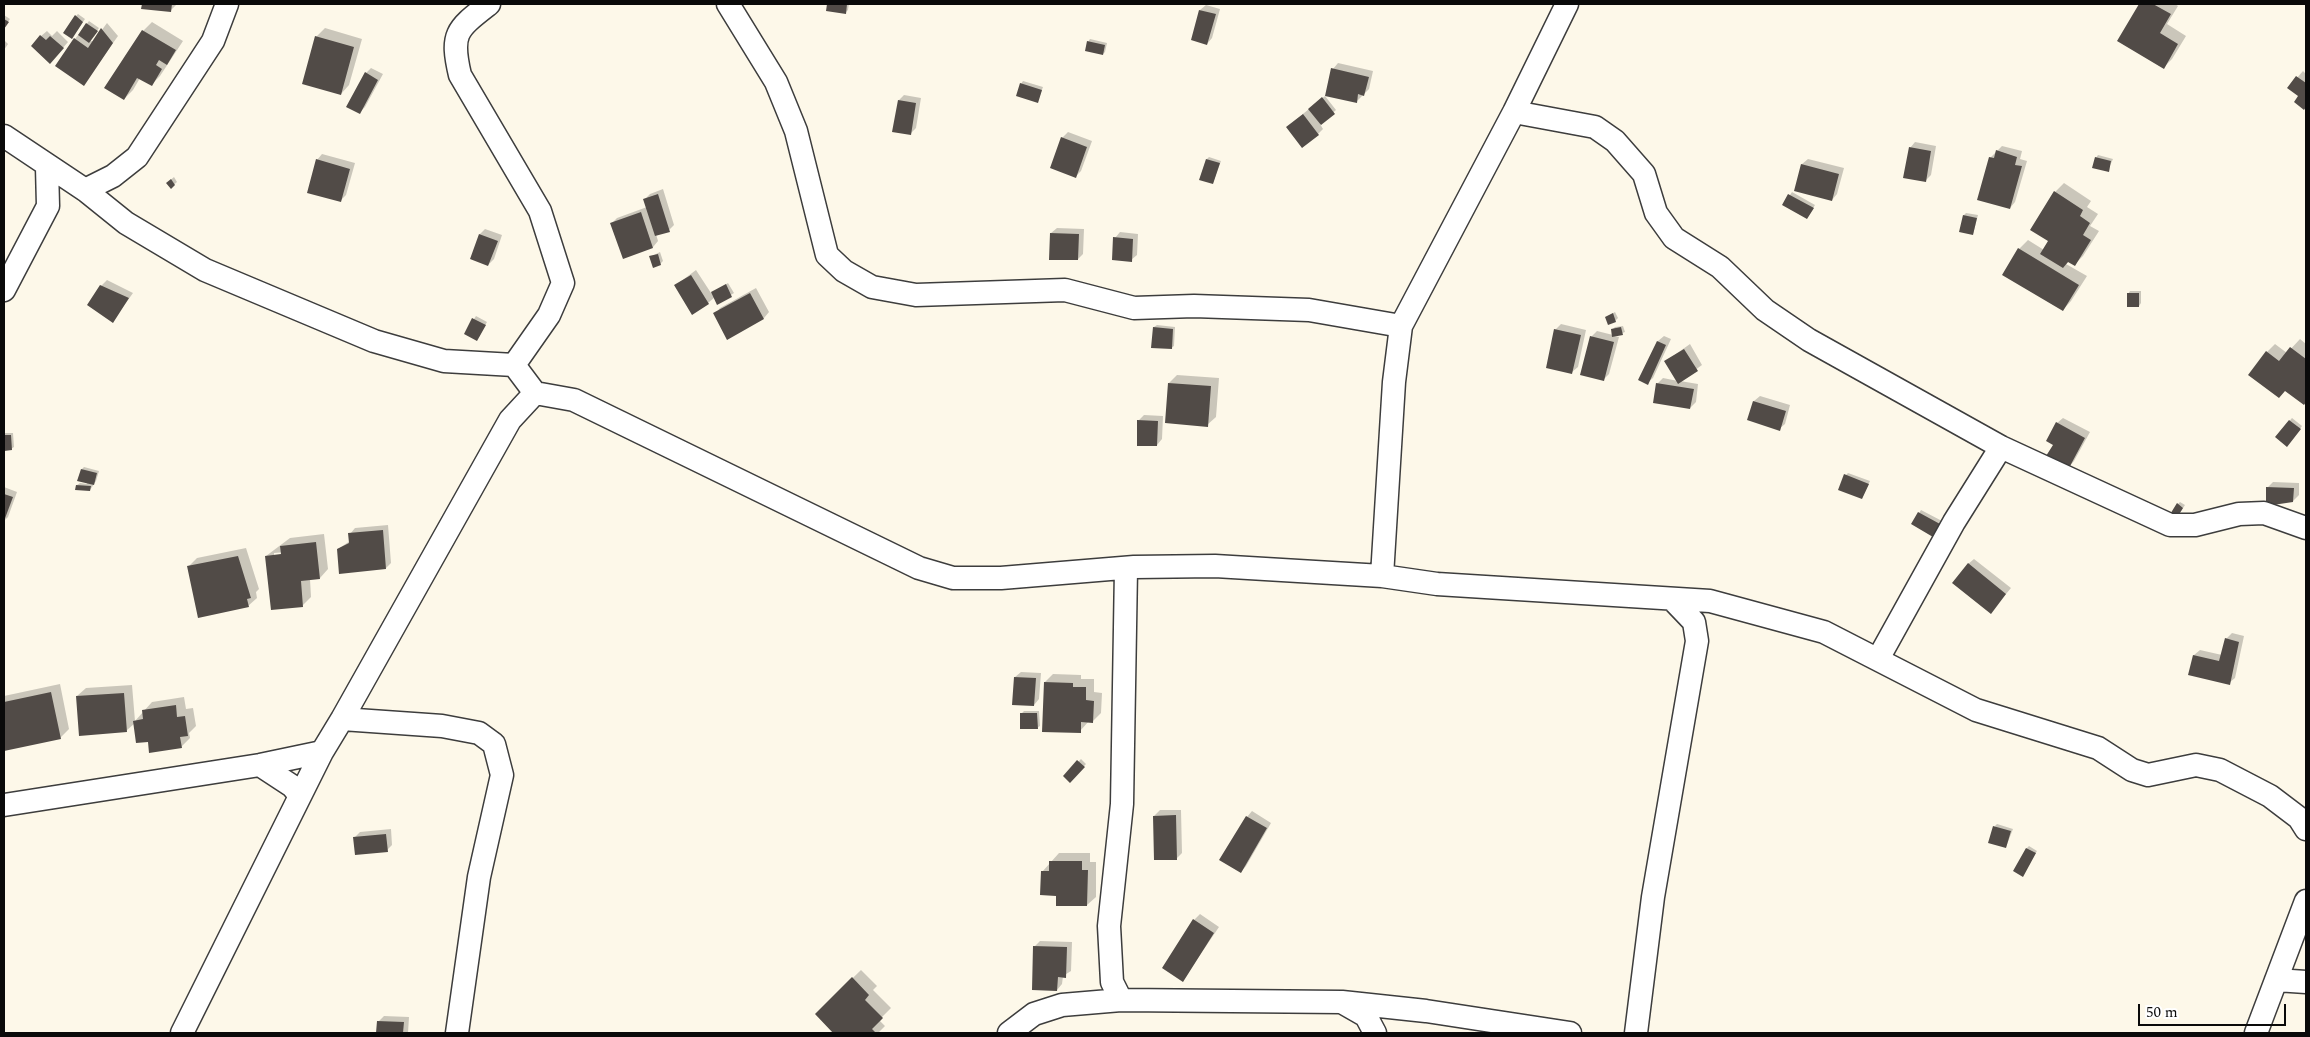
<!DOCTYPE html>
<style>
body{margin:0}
#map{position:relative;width:2310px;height:1037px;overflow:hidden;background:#fdf8e9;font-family:Spectral,serif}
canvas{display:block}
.frame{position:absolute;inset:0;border:5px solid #0a0a0a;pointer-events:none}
.scale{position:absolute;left:2138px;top:1004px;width:148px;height:22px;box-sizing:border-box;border:2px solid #0a0a0a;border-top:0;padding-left:6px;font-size:15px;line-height:18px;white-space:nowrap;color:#0a0a0a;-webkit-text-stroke:4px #fff;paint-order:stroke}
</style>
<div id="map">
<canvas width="2310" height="1037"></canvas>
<div class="frame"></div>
<div class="scale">50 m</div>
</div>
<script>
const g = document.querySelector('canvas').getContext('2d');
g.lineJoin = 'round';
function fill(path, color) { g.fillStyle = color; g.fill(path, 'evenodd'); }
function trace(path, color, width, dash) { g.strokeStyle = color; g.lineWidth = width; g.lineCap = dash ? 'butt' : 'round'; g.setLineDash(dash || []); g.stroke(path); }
fill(new Path2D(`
 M 143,4 L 177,4 L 171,10 L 142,8 Z
 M 828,4 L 849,4 L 848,10 L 846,12 L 828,10 Z
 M 2140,4 L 2175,4 L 2178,6 L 2167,24 L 2186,36 L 2172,59 L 2163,68 L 2118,41 Z
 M 1206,5 L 1220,9 L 1212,38 L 1207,44 L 1200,10 Z
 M 78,14 L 85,19 L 74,35 L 76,16 Z
 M 4,15 L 10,19 L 4,27 Z
 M 89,21 L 99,28 L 90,40 L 93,42 L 107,23 L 118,36 L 84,84 L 75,39 Z
 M 152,22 L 183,41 L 160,76 L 151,85 L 140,78 L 133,90 L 124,99 L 143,31 Z
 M 325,28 L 362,39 L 349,85 L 341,94 L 316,37 Z
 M 47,31 L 52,36 L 57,31 L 68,42 L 55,57 L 41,36 Z
 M 1090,39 L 1107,43 L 1105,52 L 1103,54 L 1088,42 Z
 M 4,40 L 8,44 L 4,50 Z
 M 1338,63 L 1373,71 L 1369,89 L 1356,102 L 1333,69 Z
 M 371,68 L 383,74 L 365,107 L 359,113 L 366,73 Z
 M 2303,71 L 2306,74 L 2306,106 L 2304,108 L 2300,96 L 2289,87 Z
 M 1023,81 L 1043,87 L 1038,101 L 1021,84 Z
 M 904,95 L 921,98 L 916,128 L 910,134 L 899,100 Z
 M 1325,96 L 1336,110 L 1320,124 L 1323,129 L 1318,134 L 1293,122 Z
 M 1068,132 L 1092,141 L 1081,171 L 1076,176 L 1051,167 L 1062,138 Z
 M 1915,142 L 1936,146 L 1931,175 L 1925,181 L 1910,148 Z
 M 2002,146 L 2022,151 L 2020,159 L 2027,161 L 2015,202 L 2010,208 L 1990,158 Z
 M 322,154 L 355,163 L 346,195 L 340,201 L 317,160 Z
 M 2098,155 L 2113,159 L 2108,170 L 2096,158 Z
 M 1209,157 L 1221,161 L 1213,183 L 1207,159 Z
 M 1808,159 L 1844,168 L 1837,194 L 1832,200 L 1796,190 L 1802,164 Z
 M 174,177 L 177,182 L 171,187 L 167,183 Z
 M 2064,183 L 2091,201 L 2087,207 L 2098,214 L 2090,226 L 2099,231 L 2083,256 L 2075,264 L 2069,261 L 2066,264 L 2087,276 L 2071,301 L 2063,310 L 2019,249 L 2028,240 L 2044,250 L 2049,241 L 2032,229 L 2055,192 Z
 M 663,189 L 674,225 L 669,230 L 656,234 L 658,241 L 653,247 L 624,257 L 612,223 L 617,218 L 647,207 L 645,199 L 650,194 Z
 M 1792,192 L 1815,205 L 1809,215 L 1784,204 Z
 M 1966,213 L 1978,215 L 1973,234 L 1964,215 Z
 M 1057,228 L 1084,229 L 1083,254 L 1078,259 L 1051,233 Z
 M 485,229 L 502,235 L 494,259 L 488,265 L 471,258 L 480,234 Z
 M 1120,232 L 1138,234 L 1137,255 L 1131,260 L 1115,238 Z
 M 660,252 L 663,261 L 660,264 L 650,257 Z
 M 696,270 L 711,293 L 728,283 L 734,293 L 718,303 L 715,297 L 708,303 L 676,285 Z
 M 107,280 L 133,293 L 113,321 L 101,286 Z
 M 756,288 L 769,312 L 764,318 L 728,338 L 715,314 L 720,308 Z
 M 2130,291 L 2141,291 L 2141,303 L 2139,306 L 2128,294 Z
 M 1615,312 L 1618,318 L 1615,321 L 1606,317 Z
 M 476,316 L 487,322 L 479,337 L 465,333 Z
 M 1561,324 L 1586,330 L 1578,367 L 1572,372 L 1555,330 Z
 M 1157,325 L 1175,327 L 1174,346 L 1171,348 L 1154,327 Z
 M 1623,326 L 1625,332 L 1614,336 L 1619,337 L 1609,374 L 1603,380 L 1592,336 L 1597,331 L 1613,335 L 1612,330 L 1615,327 Z
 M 1664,336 L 1671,339 L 1653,378 L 1647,383 L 1640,380 L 1658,341 Z
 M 2300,339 L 2306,344 L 2306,401 L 2304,404 L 2267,352 L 2275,344 L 2287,353 Z
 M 1690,344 L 1702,365 L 1680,381 L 1698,384 L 1696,402 L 1690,408 L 1657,384 L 1663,378 L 1678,381 L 1666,361 Z
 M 1177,375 L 1219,378 L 1216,417 L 1207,425 L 1169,383 Z
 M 1760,396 L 1790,405 L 1785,424 L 1779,429 L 1749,420 L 1754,401 Z
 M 1144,415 L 1163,416 L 1162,439 L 1157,445 L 1138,421 Z
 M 2063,418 L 2090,432 L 2074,461 L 2069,467 L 2057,423 Z
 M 2292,418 L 2302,426 L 2289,443 L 2276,437 Z
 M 4,433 L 13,433 L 14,447 L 11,449 L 4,450 Z
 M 84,467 L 99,471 L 96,481 L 90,490 L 77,485 L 80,483 L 87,484 L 82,469 Z
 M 1848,473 L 1870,481 L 1862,498 L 1846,475 Z
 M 2273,482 L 2299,483 L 2299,495 L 2293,501 L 2268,487 Z
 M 4,487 L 17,492 L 8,517 L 4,521 Z
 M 2180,502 L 2185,505 L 2178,516 L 2178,504 Z
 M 1921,510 L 1942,521 L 1935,533 L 1913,523 Z
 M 388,525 L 391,563 L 386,568 L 338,549 L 350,541 L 350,534 L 355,528 Z
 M 324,534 L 328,569 L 320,578 L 310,579 L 311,597 L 303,605 L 272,609 L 266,556 L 290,538 ZM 287,552 L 287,554 L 274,556 L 274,553 Z
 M 246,548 L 259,589 L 256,592 L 257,598 L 248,606 L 188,567 L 197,558 Z
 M 1974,559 L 2011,588 L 1996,606 L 1968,564 Z
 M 2232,633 L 2244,636 L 2235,678 L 2229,683 L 2190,674 L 2194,655 L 2200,650 L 2222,655 L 2226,639 Z
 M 1021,672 L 1041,673 L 1039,699 L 1034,705 L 1015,677 Z
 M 1053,674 L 1081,675 L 1081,679 L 1094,679 L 1094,692 L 1102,693 L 1101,713 L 1093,721 L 1089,721 L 1080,731 L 1045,682 Z
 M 60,684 L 69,729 L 60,738 L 4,750 L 4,696 Z
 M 132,685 L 135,721 L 152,702 L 184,697 L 186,709 L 193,708 L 196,726 L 189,733 L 190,738 L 181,747 L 149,740 L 135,723 L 126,731 L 77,696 L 86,688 Z
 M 1024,711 L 1039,711 L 1040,726 L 1037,728 L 1021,714 Z
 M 1081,759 L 1086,764 L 1070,781 L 1065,776 Z
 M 1160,810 L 1181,810 L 1182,853 L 1176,859 L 1154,816 Z
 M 1252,811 L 1271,823 L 1246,866 L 1241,872 L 1247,817 Z
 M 1997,824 L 2013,829 L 2006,847 L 1995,826 Z
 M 391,829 L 392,845 L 387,850 L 354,838 L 360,832 Z
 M 2029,846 L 2037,851 L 2023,875 L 2027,848 Z
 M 1059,853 L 1090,853 L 1090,862 L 1096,862 L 1096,897 L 1087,905 L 1058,895 L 1042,872 Z
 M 1200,914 L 1219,927 L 1183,980 L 1194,920 Z
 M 1040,941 L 1072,942 L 1071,971 L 1063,976 L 1062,984 L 1057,990 L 1035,946 Z
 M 861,970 L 877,986 L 873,990 L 891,1008 L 879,1020 L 885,1026 L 878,1033 L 835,1033 L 816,1014 Z
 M 384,1016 L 409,1017 L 408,1033 L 378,1033 L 378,1022 Z`), '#0003');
fill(new Path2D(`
 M 142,4 L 172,4 L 171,12 L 141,9 Z
 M 827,4 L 847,4 L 846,14 L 826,11 Z
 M 2139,4 L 2153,4 L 2171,14 L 2160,33 L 2178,44 L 2164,69 L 2117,41 Z
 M 1199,10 L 1216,14 L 1207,45 L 1191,40 Z
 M 75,15 L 83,22 L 72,39 L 63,33 Z
 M 4,19 L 9,22 L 4,29 Z
 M 86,23 L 98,31 L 89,43 L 78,35 Z
 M 101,28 L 113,43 L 84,86 L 55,66 L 74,38 L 88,48 Z
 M 142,30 L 176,50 L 167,65 L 159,60 L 156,65 L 162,69 L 152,86 L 137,78 L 124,100 L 104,88 Z
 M 40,35 L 46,40 L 50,36 L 64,48 L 50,64 L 31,46 Z
 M 315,36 L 354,47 L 341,95 L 302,84 Z
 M 1087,41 L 1105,45 L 1103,55 L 1085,51 Z
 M 1331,68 L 1369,77 L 1364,96 L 1358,94 L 1357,103 L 1325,96 Z
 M 365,72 L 378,80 L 360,114 L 346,107 Z
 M 2296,76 L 2306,83 L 2306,107 L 2304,110 L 2294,102 L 2298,96 L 2287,88 Z
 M 1020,83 L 1042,90 L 1038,103 L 1016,96 Z
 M 1322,97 L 1335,114 L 1321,125 L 1308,109 Z
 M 898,100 L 916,103 L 911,135 L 892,132 Z
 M 1303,114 L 1319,135 L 1302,148 L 1286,127 Z
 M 1061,137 L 1087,147 L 1076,178 L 1050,168 Z
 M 1909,147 L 1931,151 L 1926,182 L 1903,178 Z
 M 1996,150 L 2017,157 L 2015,165 L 2022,166 L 2010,209 L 1977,200 L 1989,157 L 1994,158 Z
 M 2095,157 L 2111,161 L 2109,172 L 2092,168 Z
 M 316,159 L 350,169 L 341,202 L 307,193 Z
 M 1206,159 L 1220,163 L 1213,184 L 1199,180 Z
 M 1801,164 L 1839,174 L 1832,201 L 1794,191 Z
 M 171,179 L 175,185 L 171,189 L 166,183 Z
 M 2054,191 L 2083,210 L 2080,216 L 2090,223 L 2083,235 L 2091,240 L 2075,266 L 2068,262 L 2063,268 L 2040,254 L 2048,241 L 2030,230 Z
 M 658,194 L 670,232 L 655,236 L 643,199 Z
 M 1788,194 L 1814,208 L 1807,219 L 1782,205 Z
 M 641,212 L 653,248 L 623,259 L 610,223 Z
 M 1963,215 L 1977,218 L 1973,235 L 1959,232 Z
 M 1050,233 L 1079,234 L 1078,260 L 1049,260 Z
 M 479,234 L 498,241 L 488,266 L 470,259 Z
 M 1113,237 L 1133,239 L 1132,262 L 1112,260 Z
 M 2018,248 L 2079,285 L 2063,311 L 2002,275 Z
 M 658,254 L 661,265 L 653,268 L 649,256 Z
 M 691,275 L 709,304 L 692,315 L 674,285 Z
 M 726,284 L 732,297 L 717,305 L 711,292 Z
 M 100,285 L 129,298 L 113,323 L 87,305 Z
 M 750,293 L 764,319 L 727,340 L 713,313 Z
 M 2127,293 L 2139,293 L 2139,307 L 2127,307 Z
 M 1613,313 L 1616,322 L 1608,325 L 1605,317 Z
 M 472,318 L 486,325 L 477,341 L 464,334 Z
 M 1153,327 L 1173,329 L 1172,349 L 1151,348 Z
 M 1621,327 L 1623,335 L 1612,337 L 1611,329 Z
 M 1554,329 L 1581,335 L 1572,374 L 1546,368 Z
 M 1590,336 L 1614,342 L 1604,381 L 1580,375 Z
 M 1657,341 L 1666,345 L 1648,385 L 1638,380 Z
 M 2290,347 L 2306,359 L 2306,402 L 2304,405 L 2285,391 L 2279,398 L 2248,375 L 2266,351 L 2279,361 Z
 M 1684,349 L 1698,371 L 1678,384 L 1664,361 Z
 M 1168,383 L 1211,386 L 1208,427 L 1165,423 Z
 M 1656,383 L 1694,389 L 1690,409 L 1653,403 Z
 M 1753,401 L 1786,411 L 1780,431 L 1747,420 Z
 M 1137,420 L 1158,421 L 1157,446 L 1137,446 Z
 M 2289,420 L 2301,429 L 2287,447 L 2275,437 Z
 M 2056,422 L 2085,438 L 2069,468 L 2046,456 L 2053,445 L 2046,441 Z
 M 4,435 L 11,435 L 12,450 L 4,451 Z
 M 81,469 L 97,473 L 94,485 L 77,481 Z
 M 1844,474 L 1869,484 L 1862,499 L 1838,490 Z
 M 76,485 L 91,486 L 90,491 L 75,490 Z
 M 2266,487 L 2294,488 L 2293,502 L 2266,506 Z
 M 4,494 L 13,497 L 4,521 Z
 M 2177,503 L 2183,508 L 2176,519 L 2169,516 Z
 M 1918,512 L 1940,524 L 1933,537 L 1911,524 Z
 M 383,530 L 386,569 L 339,574 L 337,549 L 349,543 L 348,533 Z
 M 316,542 L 320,579 L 301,581 L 303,607 L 271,610 L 265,556 L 281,554 L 280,546 Z
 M 238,556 L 251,598 L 247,599 L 249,607 L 198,618 L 187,566 Z
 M 1968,563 L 2006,594 L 1991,614 L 1952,583 Z
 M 2225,638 L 2239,642 L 2230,685 L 2188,675 L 2193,655 L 2219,661 Z
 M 1014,677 L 1036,678 L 1034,706 L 1012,705 Z
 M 1044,682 L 1073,683 L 1073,687 L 1086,687 L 1086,700 L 1094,701 L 1093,723 L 1081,722 L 1081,733 L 1042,732 Z
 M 51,692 L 61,739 L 4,751 L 4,702 Z
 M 124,693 L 127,732 L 79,736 L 76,696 Z
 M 176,705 L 177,717 L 185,716 L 188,736 L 180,737 L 182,748 L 149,753 L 148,742 L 136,743 L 133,721 L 143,719 L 142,710 Z
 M 1020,713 L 1037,713 L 1038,729 L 1020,729 Z
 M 1077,760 L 1085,767 L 1070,783 L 1063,776 Z
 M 1176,815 L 1177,860 L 1154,860 L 1153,816 Z
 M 1246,816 L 1267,828 L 1241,873 L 1219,860 Z
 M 1993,826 L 2011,831 L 2006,848 L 1988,843 Z
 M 386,834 L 388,852 L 355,855 L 353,837 Z
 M 2026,848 L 2036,853 L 2023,877 L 2013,871 Z
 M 1049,861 L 1082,861 L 1082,870 L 1088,870 L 1087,906 L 1056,906 L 1056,896 L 1040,895 L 1041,871 L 1049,871 Z
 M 1193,919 L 1214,933 L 1183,982 L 1162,968 Z
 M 1033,946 L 1067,947 L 1066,978 L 1058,977 L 1057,991 L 1032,990 Z
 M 852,977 L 869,995 L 865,1000 L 883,1018 L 872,1029 L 876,1033 L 833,1033 L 815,1014 Z
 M 377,1021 L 404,1022 L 403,1033 L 376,1033 Z`), '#514b47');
const minor = new Path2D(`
 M 489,4 C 457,29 450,33 460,75 L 540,211 L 563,283 L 549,315 L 514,365
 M 728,4 L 776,82 L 796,131 L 827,255 L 844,271 L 872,287 L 916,295 L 1065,290 L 1134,308 L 1194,306 L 1309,310 L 1401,326
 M 1514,112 L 1595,127 L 1615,141 L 1644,174 L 1656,213 L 1674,238 L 1720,267 L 1765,310 L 1809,340 L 2001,447 L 2170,525 L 2195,525 L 2239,514 L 2264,513 L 2306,528
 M 4,136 L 85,190 L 126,223 L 205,270 L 374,341 L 444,361 L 514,365 L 535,393
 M 85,190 L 113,176 L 137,157 L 213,41 L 227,4
 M 4,290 L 48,206 L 47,167
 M 1382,576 L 1394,382 L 1401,326 L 1514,112 L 1567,4
 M 1878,659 L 1954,522 L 2001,447
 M 342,719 L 442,726 L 479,733 L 494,744 L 502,775 L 479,877 L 457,1033
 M 260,765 L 292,786 L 300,796
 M 4,805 L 260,765 L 322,752
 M 2276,980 L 2306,982
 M 1121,1000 L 1112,982 L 1109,926 L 1122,804 L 1126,569
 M 1345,1004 L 1366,1016 L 1375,1033
 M 182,1033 L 322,752 L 342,719 L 510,420 L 535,393 L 574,400 L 919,568 L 953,578 L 1001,578 L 1134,567 L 1215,566 L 1382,576 L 1437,584 L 1710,601 L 1824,632 L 1976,710 L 2098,748 L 2132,770 L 2148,775 L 2196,765 L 2220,770 L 2270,796 L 2299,818 L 2306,829
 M 1009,1033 L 1034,1014 L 1062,1005 L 1121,1000 L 1342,1002 L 1426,1011 L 1570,1033
 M 1636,1033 L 1653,897 L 1697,641 L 1694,622 L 1672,599
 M 2256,1033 L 2306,901`);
trace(minor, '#3d3d3d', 25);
trace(minor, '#fff', 22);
</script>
